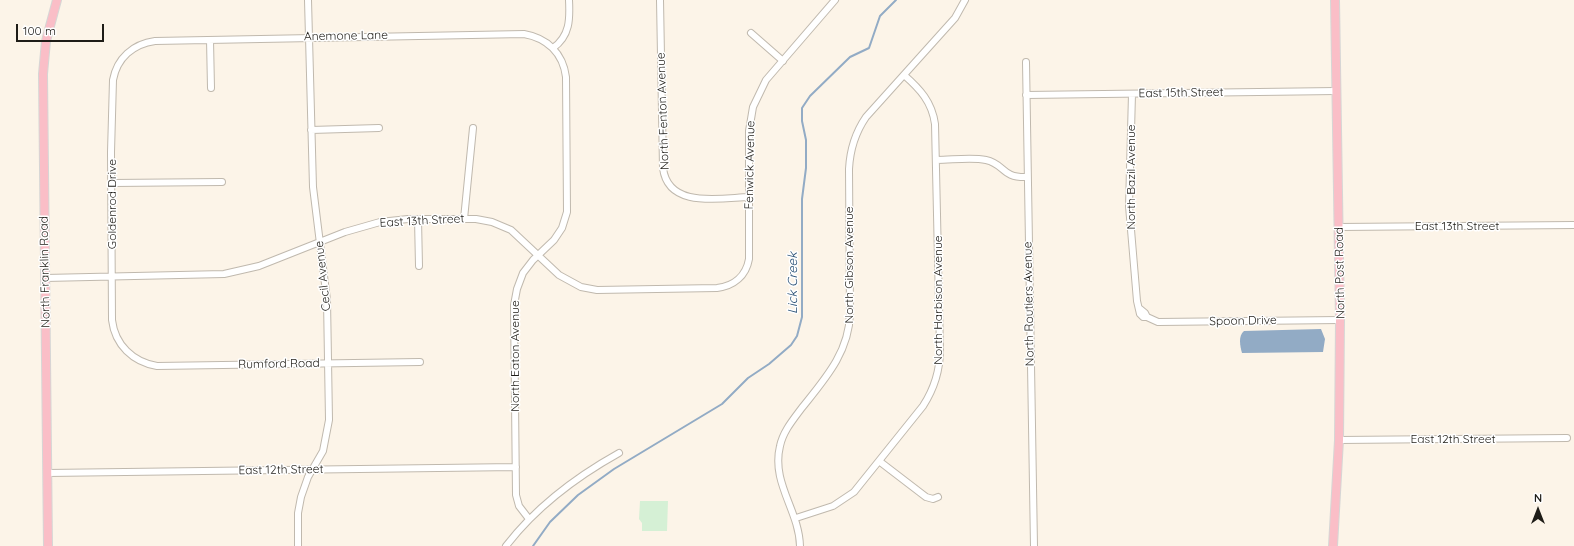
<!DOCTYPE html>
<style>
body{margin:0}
#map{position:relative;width:1574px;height:546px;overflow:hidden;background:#fcf4e8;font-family:Quicksand,sans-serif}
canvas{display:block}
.north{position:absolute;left:1518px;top:490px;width:40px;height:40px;-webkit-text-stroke:3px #fff;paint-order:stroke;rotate:0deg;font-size:11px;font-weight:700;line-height:16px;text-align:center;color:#1e1c17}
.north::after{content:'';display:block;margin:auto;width:14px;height:18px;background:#1e1c17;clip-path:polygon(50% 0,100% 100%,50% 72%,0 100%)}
.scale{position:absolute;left:16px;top:24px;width:88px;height:18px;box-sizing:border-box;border:2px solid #1e1c17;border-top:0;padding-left:5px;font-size:12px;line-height:14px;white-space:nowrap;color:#1e1c17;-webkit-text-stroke:3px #fff;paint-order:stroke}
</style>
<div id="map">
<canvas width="1574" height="546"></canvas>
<div class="north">N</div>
<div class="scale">100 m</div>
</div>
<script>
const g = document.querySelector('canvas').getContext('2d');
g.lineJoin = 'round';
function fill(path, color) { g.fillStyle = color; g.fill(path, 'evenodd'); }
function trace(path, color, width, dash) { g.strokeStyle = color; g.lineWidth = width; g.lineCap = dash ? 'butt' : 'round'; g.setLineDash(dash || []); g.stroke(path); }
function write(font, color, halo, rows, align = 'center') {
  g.font = font + ' Quicksand,sans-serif'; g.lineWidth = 3; g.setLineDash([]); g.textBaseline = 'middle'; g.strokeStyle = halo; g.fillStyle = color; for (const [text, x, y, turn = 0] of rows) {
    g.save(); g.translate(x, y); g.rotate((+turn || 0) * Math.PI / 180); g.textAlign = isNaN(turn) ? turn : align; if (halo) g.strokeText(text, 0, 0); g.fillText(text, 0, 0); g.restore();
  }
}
fill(new Path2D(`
 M 640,501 L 668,501 L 667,531 L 642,531 L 642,523 L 639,519 Z`), '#d5f0d5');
fill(new Path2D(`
 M 1321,329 L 1325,339 L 1323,352 L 1242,353 C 1240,346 1238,336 1244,331 Z`), '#92abc5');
trace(new Path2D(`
 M 533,546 L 550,522 L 578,495 L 614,469 L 722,404 L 748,378 L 769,364 L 791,345 L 797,336 L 802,317 L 802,199 L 806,168 L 806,140 L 802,121 L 802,108 L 810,96 L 850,57 L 869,48 L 880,16 L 896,0`), '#92abc5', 2);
const minor = new Path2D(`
 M 660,0 L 663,168 C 668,209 720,198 749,197
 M 751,33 L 783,61
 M 210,40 L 211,88
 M 553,48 C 570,36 570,19 569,0
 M 1026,62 L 1034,546
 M 1132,94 L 1129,206 L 1137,301 L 1140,314 L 1143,317 L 1147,317 L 1145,313 L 1139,308
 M 1026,95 L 1336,91
 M 311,130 L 379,128
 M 937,160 C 952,160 971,157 986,160 C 1005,164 1001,178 1027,177
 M 112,183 L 222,182
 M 418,219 L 419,266
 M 464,219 L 473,128
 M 1339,227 L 1574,225
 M 45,278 L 224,274 L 259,266 L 345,232 L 380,222 L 408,219 L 476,219 L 492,222 L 511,230 L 559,275 L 581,287 L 597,290 L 717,288 C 734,286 746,276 749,259 L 749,131 L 753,107 L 766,80 L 835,0
 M 1147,317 L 1158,322 L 1340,320
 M 420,362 L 157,366 C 133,362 115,345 112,320 L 111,152 L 113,80 C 117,58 133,44 155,41 L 524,34 C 547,38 563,53 566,77 L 567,212 L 562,228 L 554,240 L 533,260 L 523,273 L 517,289 L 514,305 L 516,495 L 519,506 L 529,519
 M 1339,440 L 1567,438
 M 879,461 L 926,497 L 933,499 L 938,497
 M 47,473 L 516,467
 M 796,518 L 833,506 L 854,492 L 923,406 C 934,389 940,370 940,350 L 935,124 C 932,102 920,89 904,75
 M 298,546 L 298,513 L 301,497 L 308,477 L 323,451 L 329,420 L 327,300 L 313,187 L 308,0
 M 506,546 C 536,507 576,477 619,453
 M 800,546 C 799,510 771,483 780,446 C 783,432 792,421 801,409 C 824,380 849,353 850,314 L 849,169 C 850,150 855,133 866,117 L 955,18 L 965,0`);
const major = new Path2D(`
 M 48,546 L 43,74 L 46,41 L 57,0
 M 1333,546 L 1339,440 L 1340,320 L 1335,0`);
trace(minor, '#c0b9ae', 8);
trace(major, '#d6d6d5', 10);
trace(minor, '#fff', 6);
trace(major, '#fabec7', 8);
write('12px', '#1e1c17', '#fff', [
 ["Anemone Lane",346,36,-1],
 ["East 15th Street",1181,93,-1],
 ["North Fenton Avenue",663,111,-92],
 ["Fenwick Avenue",750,165,-89],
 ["North Bazil Avenue",1131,177,-90],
 ["Goldenrod Drive",112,204,-90],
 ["East 13th Street",422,221,-3],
 ["East 13th Street",1457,226],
 ["North Gibson Avenue",849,265,-90],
 ["North Franklin Road",45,272,-91],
 ["North Post Road",1340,273,-91],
 ["Cecil Avenue",323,276,-96],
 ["North Harbison Avenue",938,300,-90],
 ["North Routiers Avenue",1029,304,-91],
 ["Spoon Drive",1243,321,-1],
 ["North Eaton Avenue",515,356,-90],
 ["Rumford Road",279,364,-1],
 ["East 12th Street",1453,439],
 ["East 12th Street",281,470,-1]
]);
write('italic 13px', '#2b5277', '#fff', [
 ["Lick Creek",793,283,-90]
]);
</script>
